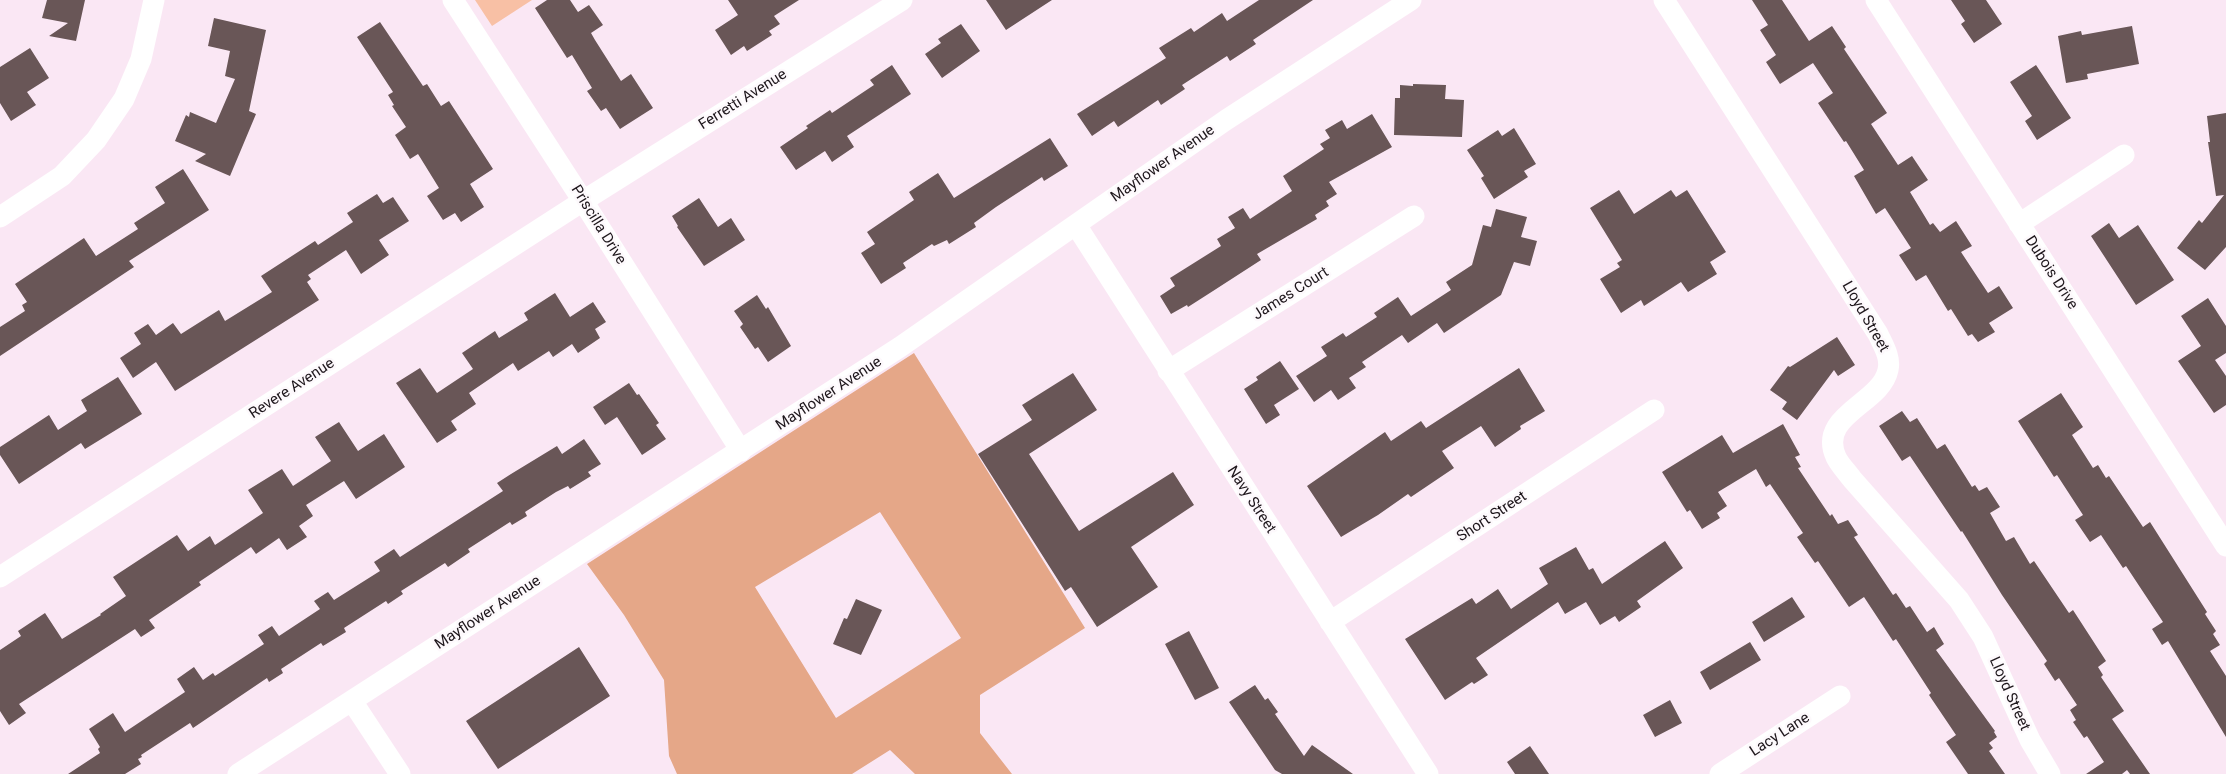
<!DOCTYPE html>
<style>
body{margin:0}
canvas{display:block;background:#fae7f4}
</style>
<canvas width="2226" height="774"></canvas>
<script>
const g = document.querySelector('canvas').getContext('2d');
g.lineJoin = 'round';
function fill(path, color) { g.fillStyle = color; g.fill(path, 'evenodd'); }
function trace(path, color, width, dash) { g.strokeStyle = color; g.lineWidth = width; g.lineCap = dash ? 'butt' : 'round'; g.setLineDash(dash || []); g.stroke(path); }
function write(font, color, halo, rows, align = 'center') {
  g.font = font + ' Roboto,sans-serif'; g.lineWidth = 5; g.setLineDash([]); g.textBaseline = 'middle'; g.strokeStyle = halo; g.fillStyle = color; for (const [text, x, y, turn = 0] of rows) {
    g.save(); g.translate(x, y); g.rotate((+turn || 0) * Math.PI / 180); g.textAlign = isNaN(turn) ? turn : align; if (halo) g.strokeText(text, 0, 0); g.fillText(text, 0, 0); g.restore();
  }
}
fill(new Path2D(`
 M 475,0 L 532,0 L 492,26 Z`), '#f8c0a5');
fill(new Path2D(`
 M 914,353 L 1085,628 L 980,695 L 980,733 L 1012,774 L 915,774 L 890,750 L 852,774 L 677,774 L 669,756 L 664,680 L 624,615 L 587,564 ZM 880,512 L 961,638 L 836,718 L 755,587 Z`), '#e5a788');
fill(new Path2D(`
 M 47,0 L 85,0 L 76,41 L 49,36 L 68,23 L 42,18 Z
 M 547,0 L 570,0 L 578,12 L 589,5 L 603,25 L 591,33 L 595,40 L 621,81 L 631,74 L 653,108 L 620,129 L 606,108 L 601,111 L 587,91 L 592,88 L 572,55 L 567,58 L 535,8 Z
 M 728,0 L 799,0 L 774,16 L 780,24 L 769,31 L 772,35 L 747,51 L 744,46 L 731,55 L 715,30 L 738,15 Z
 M 986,0 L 1052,0 L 1006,30 Z
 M 1259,0 L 1313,0 L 1253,40 L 1256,44 L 1230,61 L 1227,56 L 1182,85 L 1185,89 L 1161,105 L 1158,100 L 1118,127 L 1114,121 L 1092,136 L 1077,114 L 1166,58 L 1159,48 L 1191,28 L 1194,32 L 1222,13 L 1227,21 Z
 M 1752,0 L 1782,0 L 1809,41 L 1832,26 L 1846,47 L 1844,49 L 1887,113 L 1871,124 L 1898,165 L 1912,156 L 1928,180 L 1910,192 L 1930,225 L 1933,223 L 1940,232 L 1956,221 L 1972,246 L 1961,252 L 1988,293 L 1999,286 L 2013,308 L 1989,323 L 1995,332 L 1978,342 L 1972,334 L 1968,336 L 1951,309 L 1948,311 L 1926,275 L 1916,281 L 1899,255 L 1911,248 L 1885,208 L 1876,214 L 1854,176 L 1864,170 L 1846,141 L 1844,142 L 1818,103 L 1833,93 L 1813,63 L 1780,84 L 1766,62 L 1776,55 L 1760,30 L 1768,25 Z
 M 1951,0 L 1986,0 L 2002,24 L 1974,43 L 1961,24 L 1965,21 Z
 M 214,18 L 266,30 L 249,111 L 256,114 L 230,176 L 195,161 L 206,154 L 175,141 L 186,115 L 189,117 L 190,112 L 216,123 L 235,79 L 225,76 L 230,51 L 208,46 Z
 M 380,22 L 423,86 L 427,84 L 441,106 L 449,101 L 493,169 L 470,184 L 484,207 L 461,222 L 455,213 L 443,220 L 427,196 L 439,188 L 418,154 L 410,159 L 395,135 L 406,127 L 392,106 L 394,105 L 388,95 L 393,92 L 357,37 Z
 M 961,24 L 980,51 L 942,78 L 925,54 L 941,43 L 938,39 Z
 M 2132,26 L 2139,64 L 2087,74 L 2088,79 L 2066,83 L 2058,36 L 2081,31 L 2082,35 Z
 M 30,48 L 49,78 L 27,92 L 36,105 L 11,121 L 0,103 L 0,67 Z
 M 892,65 L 911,94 L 847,136 L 854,147 L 832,162 L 825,151 L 796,170 L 780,147 L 808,128 L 806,126 L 830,110 L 832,113 L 874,85 L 870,80 Z
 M 2036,65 L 2071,118 L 2037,140 L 2025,121 L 2032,116 L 2010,82 Z
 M 1413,84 L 1446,85 L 1445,99 L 1464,100 L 1462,137 L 1394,135 L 1395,98 L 1400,98 L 1400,85 L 1413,86 Z
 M 2226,113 L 2226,247 L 2205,270 L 2177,248 L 2199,220 L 2202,223 L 2224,195 L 2216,196 L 2208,142 L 2210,142 L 2207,116 Z
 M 1372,114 L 1392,147 L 1329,182 L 1337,194 L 1326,201 L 1329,206 L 1315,215 L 1317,219 L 1257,254 L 1261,260 L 1213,291 L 1188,307 L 1187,305 L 1171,314 L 1160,296 L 1175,286 L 1170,278 L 1221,246 L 1217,239 L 1235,228 L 1228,217 L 1243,208 L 1250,219 L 1292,191 L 1283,176 L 1324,149 L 1320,144 L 1330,138 L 1325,130 L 1342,120 L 1347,129 Z
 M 1514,128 L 1536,164 L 1524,171 L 1528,177 L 1494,199 L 1481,178 L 1484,176 L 1467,150 L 1498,130 L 1502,136 Z
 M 1050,138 L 1068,166 L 1044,181 L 1042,177 L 996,207 L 974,223 L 976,227 L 949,244 L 947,240 L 934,246 L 932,244 L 903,263 L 906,268 L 881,284 L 861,253 L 875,244 L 867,232 L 914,200 L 909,192 L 938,173 L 954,198 Z
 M 183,169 L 209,210 L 129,261 L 134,267 L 0,356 L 0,327 L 25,311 L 22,305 L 27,302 L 15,284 L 84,238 L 96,256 L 138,229 L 134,223 L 165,203 L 155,187 Z
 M 1619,190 L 1634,214 L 1671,190 L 1676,197 L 1687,190 L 1726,252 L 1710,262 L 1717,274 L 1688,292 L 1681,282 L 1644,306 L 1641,300 L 1621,313 L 1600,279 L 1620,267 L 1617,263 L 1622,260 L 1590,208 Z
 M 377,194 L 383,203 L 393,197 L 409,221 L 379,240 L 389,255 L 361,274 L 346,250 L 308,275 L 311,279 L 307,282 L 319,300 L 175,391 L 156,362 L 133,378 L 120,358 L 141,344 L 134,333 L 148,324 L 156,335 L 173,323 L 181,334 L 219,310 L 225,321 L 272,292 L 261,276 L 315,241 L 318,245 L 353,222 L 347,213 Z
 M 699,198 L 718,227 L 731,218 L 745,240 L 704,266 L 677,227 L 678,226 L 672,216 Z
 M 1496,209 L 1527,217 L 1521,237 L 1537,241 L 1530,266 L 1514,262 L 1501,295 L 1444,333 L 1437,323 L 1408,343 L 1402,335 L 1362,362 L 1366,367 L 1349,378 L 1356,388 L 1338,400 L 1331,390 L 1314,402 L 1296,376 L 1327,356 L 1321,347 L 1343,333 L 1346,337 L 1377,317 L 1374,313 L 1398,297 L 1411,316 L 1451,290 L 1446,282 L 1472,265 L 1483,225 L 1491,227 Z
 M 2109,223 L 2119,238 L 2138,225 L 2174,280 L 2136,305 L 2091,236 Z
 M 555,293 L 570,317 L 593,302 L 606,322 L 595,329 L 600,338 L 578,353 L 572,344 L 553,357 L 549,351 L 518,371 L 513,363 L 469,393 L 476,404 L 451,421 L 457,430 L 437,443 L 396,383 L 420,368 L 437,393 L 473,369 L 462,353 L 495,331 L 499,338 L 528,320 L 524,313 Z
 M 757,295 L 766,309 L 768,307 L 791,346 L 768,362 L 758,347 L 755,349 L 740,327 L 743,324 L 734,311 Z
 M 2208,298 L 2226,326 L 2226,353 L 2215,360 L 2226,376 L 2226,405 L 2214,413 L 2178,361 L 2201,346 L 2181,316 Z
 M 1837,337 L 1855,365 L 1838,376 L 1834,370 L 1797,420 L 1782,409 L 1787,402 L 1770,390 L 1788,366 L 1790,367 Z
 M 1280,361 L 1299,389 L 1274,405 L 1280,415 L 1266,424 L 1244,389 L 1258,380 L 1256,377 Z
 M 1519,368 L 1545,411 L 1520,426 L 1521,429 L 1495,447 L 1481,426 L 1442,451 L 1454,468 L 1411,497 L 1408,494 L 1378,515 L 1341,537 L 1307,486 L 1385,432 L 1391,441 L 1421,421 L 1426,428 Z
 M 1073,373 L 1097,410 L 1029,454 L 1079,531 L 1173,472 L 1194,505 L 1131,547 L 1158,587 L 1097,627 L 1071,587 L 1065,591 L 978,454 L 1032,420 L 1022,405 Z
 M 118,377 L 142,414 L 85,449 L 81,443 L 19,484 L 0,455 L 0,447 L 49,415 L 58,430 L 87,411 L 81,400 Z
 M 629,383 L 637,395 L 639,394 L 659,423 L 656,425 L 666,439 L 642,455 L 617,417 L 605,425 L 593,407 Z
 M 2061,393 L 2083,427 L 2072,435 L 2093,468 L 2098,465 L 2106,478 L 2109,476 L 2143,527 L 2150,522 L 2207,612 L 2205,614 L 2216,631 L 2213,634 L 2220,645 L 2210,651 L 2226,676 L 2226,737 L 2168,641 L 2162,645 L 2152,629 L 2163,622 L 2126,566 L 2123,568 L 2101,535 L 2090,542 L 2075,520 L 2083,515 L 2057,475 L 2054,477 L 2018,421 Z
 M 1902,411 L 1910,422 L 1917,418 L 1937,449 L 1945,444 L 1972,487 L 1975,485 L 1979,491 L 1987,487 L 2000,507 L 1990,513 L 2006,541 L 2014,537 L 2030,564 L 2034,561 L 2069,613 L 2073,610 L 2106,661 L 2098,667 L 2103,675 L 2101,677 L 2124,711 L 2112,719 L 2150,774 L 2130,774 L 2127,770 L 2122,774 L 2086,774 L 2104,762 L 2087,736 L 2084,738 L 2073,722 L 2076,720 L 2070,710 L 2077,705 L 2059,678 L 2055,681 L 2044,664 L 2047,661 L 2002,595 L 1962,531 L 1961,532 L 1910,456 L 1902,461 L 1879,426 Z
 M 339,422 L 358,451 L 384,434 L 405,467 L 356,499 L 344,481 L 306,505 L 313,516 L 299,526 L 307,537 L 287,550 L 279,538 L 256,554 L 251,547 L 199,582 L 201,585 L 149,620 L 155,628 L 141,637 L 135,629 L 19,704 L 26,713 L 9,725 L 0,711 L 0,650 L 21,636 L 18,631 L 45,613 L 62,639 L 101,615 L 100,614 L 126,596 L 113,577 L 177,535 L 188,551 L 210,536 L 215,545 L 263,513 L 248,490 L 282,469 L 293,486 L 331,461 L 315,437 Z
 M 1783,424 L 1800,455 L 1795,457 L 1801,467 L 1798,468 L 1830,516 L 1832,514 L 1838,524 L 1848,520 L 1858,535 L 1854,537 L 1893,595 L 1896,593 L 1906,608 L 1910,606 L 1927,632 L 1934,627 L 1944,644 L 1936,650 L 1995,731 L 1994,732 L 1997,737 L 1989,743 L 1993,748 L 1989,751 L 2005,774 L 1968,774 L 1946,742 L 1956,735 L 1929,695 L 1931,693 L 1896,639 L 1893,641 L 1864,597 L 1849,607 L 1818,561 L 1815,563 L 1797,537 L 1803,533 L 1770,484 L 1766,487 L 1756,469 L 1718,492 L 1727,506 L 1717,513 L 1720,518 L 1702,529 L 1690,510 L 1687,512 L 1662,472 L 1722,435 L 1733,453 Z
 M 584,439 L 601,464 L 588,472 L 591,476 L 570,489 L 568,486 L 556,492 L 525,512 L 527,516 L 512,525 L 510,522 L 468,549 L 470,552 L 448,567 L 445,563 L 431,572 L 401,591 L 403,594 L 388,604 L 386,601 L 344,628 L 346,632 L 323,646 L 321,643 L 281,669 L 283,673 L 269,682 L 267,678 L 193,728 L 190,723 L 141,755 L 142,757 L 138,759 L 141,764 L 125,774 L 68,774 L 100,753 L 98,749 L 100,747 L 89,729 L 113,713 L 125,732 L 185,692 L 177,679 L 194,667 L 203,680 L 213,673 L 215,676 L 264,644 L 258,635 L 272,626 L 279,636 L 320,609 L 314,601 L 328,592 L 334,600 L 380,571 L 374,562 L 394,549 L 400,557 L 503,491 L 497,483 L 511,474 L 557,446 L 562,454 Z
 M 1665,541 L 1683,568 L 1637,601 L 1641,607 L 1619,622 L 1615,616 L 1600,625 L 1586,602 L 1565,614 L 1558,602 L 1476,658 L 1488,675 L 1474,684 L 1472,682 L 1445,700 L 1405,639 L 1472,598 L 1476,604 L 1498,589 L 1511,609 L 1548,584 L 1539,568 L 1576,547 L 1589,570 L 1593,568 L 1602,584 Z
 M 1792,597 L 1805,617 L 1764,642 L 1752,622 Z
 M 856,599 L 882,610 L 861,655 L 833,644 L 844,618 L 847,619 Z
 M 1189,631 L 1219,688 L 1195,700 L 1165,644 Z
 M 1750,642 L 1761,660 L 1710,690 L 1700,672 Z
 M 579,647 L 610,696 L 498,769 L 466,721 Z
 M 1255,685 L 1265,700 L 1268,698 L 1278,712 L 1275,714 L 1304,756 L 1312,745 L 1353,774 L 1282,774 L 1275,770 L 1229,702 Z
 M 1670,700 L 1682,723 L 1655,737 L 1643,715 Z
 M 1530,746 L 1549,774 L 1515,774 L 1507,762 Z`), '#695657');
trace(new Path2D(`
 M 453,0 L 583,201 L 741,451
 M 1664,0 L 1878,334 C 1883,345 1891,357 1888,370 C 1881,404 1817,415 1836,457 C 1839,464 1847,472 1852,479 L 1959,600 L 1983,637 L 2030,740 L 2050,774
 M 1876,0 L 2226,546
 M 0,217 L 62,176 L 96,140 L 124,99 L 141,59 L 154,0
 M 2019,224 L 2124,155
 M 1076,225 L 1428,774
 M 1168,371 L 1414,216
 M 0,577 L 583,201 L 902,0
 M 1330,622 L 1654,410
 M 352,701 L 400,774
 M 238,774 L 900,347 L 1226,120 L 1411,0
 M 1720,774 L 1840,696`), '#fff', 21);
write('15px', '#1d161b', '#fdf9fc', [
 ["Ferretti Avenue",743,100,-32],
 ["Mayflower Avenue",1163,164,-35],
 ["Priscilla Drive",598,225,58],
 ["Dubois Drive",2051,273,57],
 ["James Court",1291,294,-32],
 ["Lloyd Street",1865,317,60],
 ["Revere Avenue",292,389,-33],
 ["Mayflower Avenue",829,394,-33],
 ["Navy Street",1251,500,57],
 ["Short Street",1492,517,-33],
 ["Mayflower Avenue",488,613,-33],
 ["Lloyd Street",2009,694,66],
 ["Lacy Lane",1780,735,-33]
]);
</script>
